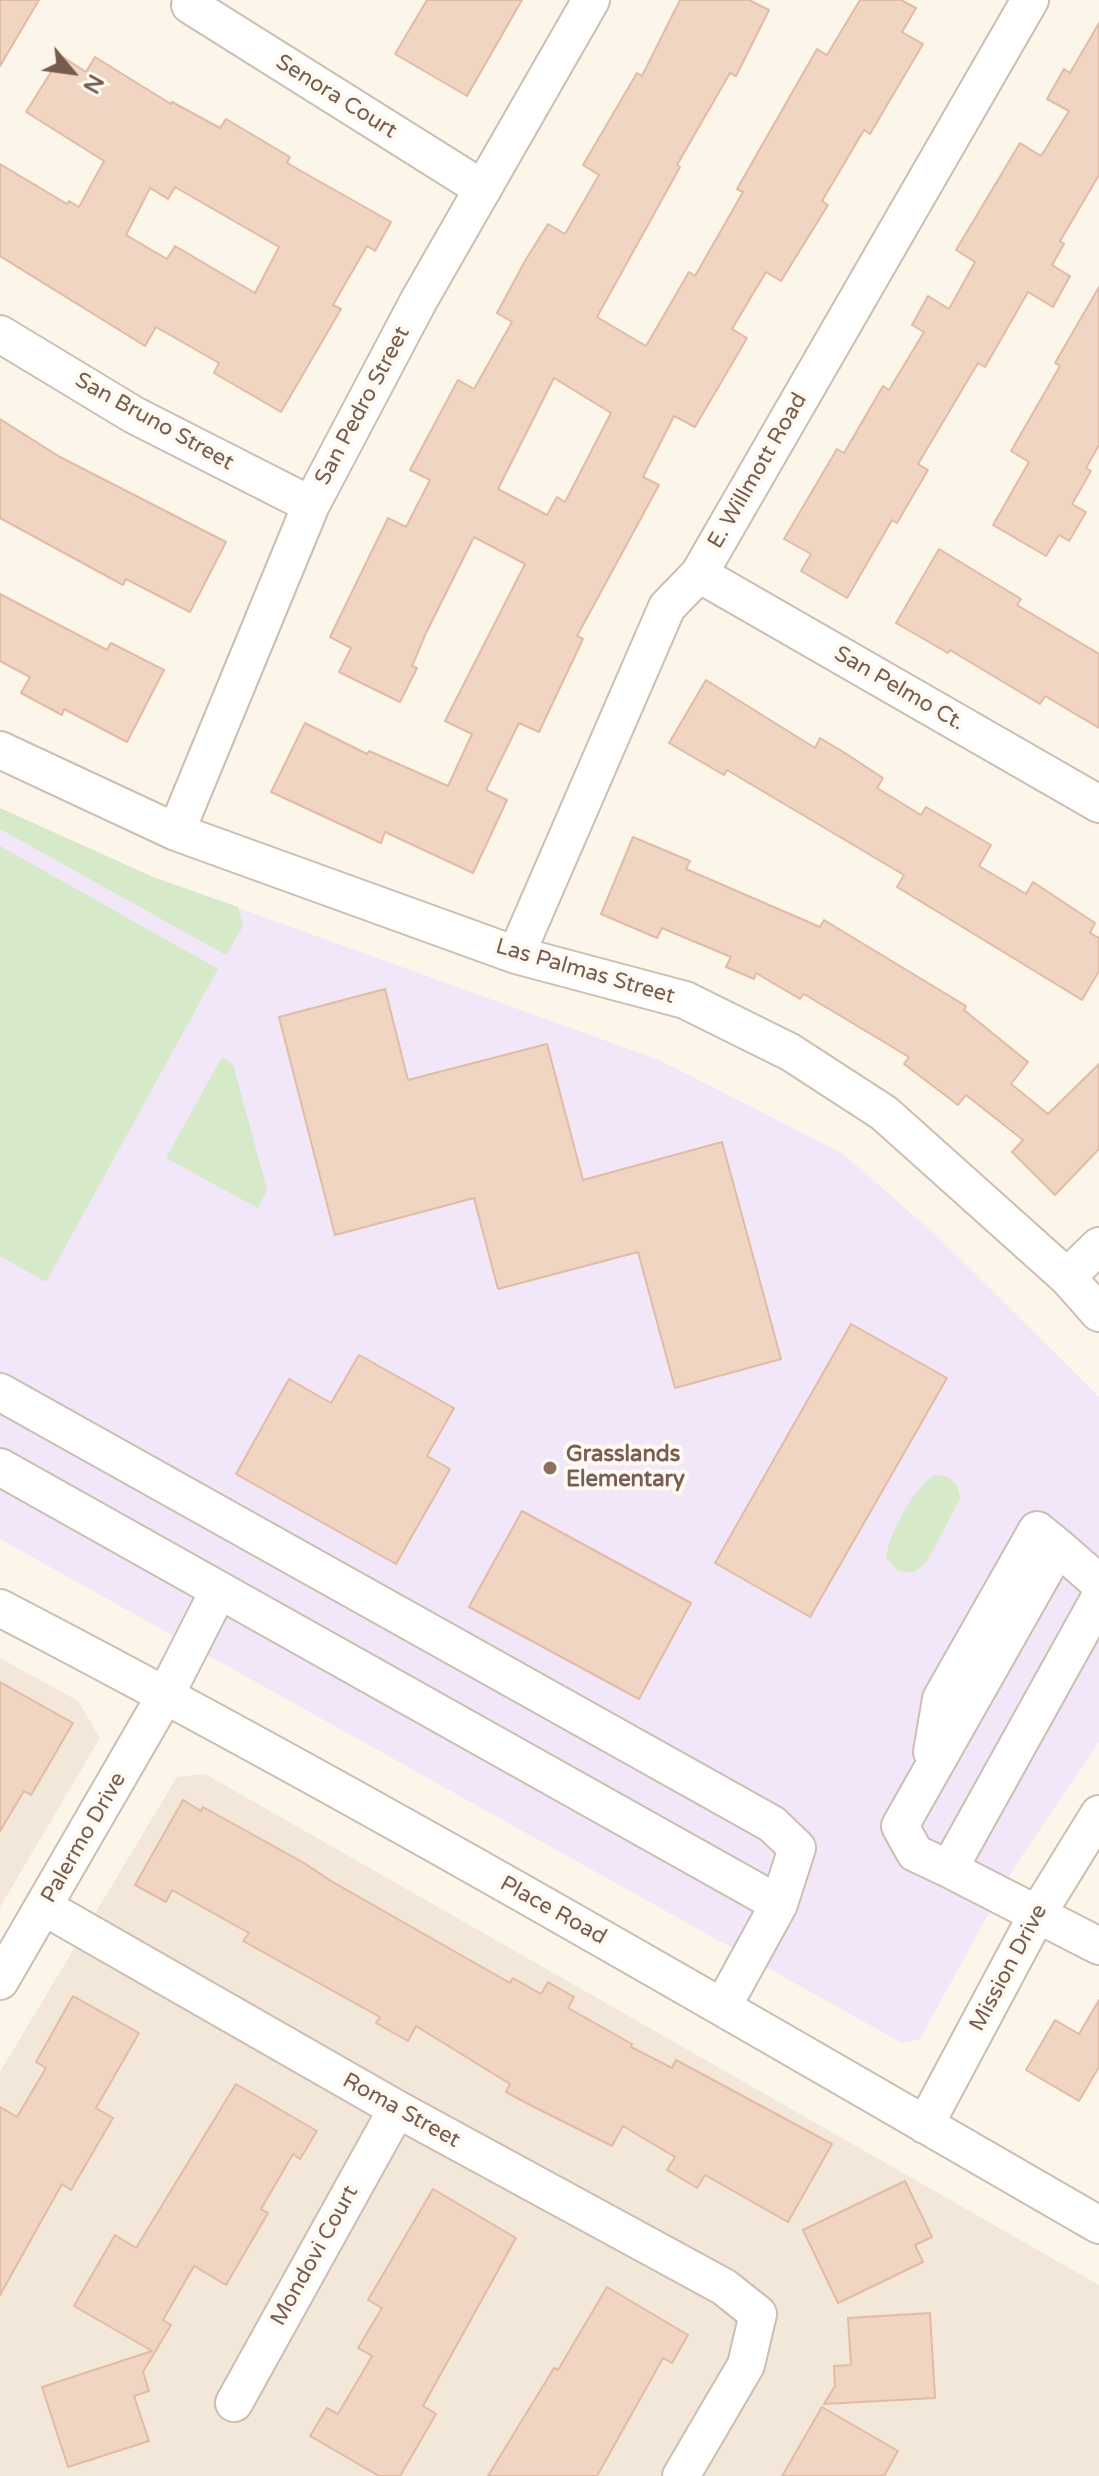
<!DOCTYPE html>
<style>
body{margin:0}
#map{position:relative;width:1099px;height:2476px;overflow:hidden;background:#fcf5ea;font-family:"Varela Round",sans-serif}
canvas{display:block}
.north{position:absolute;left:32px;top:32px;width:80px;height:80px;-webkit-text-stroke:6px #fef9f1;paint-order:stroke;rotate:119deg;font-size:22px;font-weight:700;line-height:32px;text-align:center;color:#765c4e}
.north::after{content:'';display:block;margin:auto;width:28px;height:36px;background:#765c4e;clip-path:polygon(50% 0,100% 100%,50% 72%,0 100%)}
</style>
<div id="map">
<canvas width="1099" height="2476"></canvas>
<div class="north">N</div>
</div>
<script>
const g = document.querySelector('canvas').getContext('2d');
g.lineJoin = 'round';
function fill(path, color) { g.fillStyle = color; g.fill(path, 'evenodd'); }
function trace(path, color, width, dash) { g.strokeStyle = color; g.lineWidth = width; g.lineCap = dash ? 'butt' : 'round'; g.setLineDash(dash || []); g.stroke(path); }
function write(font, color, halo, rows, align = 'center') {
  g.font = font + ' "Varela Round",sans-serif'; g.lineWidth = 8; g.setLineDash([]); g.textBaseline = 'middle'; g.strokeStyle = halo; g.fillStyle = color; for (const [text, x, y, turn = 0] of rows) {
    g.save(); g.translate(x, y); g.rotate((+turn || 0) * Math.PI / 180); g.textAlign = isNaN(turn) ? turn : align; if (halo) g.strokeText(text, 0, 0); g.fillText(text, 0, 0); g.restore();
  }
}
fill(new Path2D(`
 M 0,1658 L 78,1701 L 100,1738 L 0,1907 Z
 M 205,1774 L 1099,2285 L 1099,2476 L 0,2476 L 0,2072 L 177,1777 Z`), '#f3e7d9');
fill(new Path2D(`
 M 0,808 L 153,877 L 659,1060 L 842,1153 L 936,1235 L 1099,1397 L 1099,1742 L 1013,1869 L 920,2039 L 902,2043 L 0,1539 Z`), '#f2e7f8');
fill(new Path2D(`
 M 0,808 L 153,877 L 238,907 L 243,926 L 226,955 L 0,829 Z
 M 0,846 L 218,969 L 46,1282 L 0,1256 Z
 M 222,1057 L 233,1064 L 267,1190 L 258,1208 L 166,1158 Z
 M 935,1475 C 951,1475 959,1483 960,1499 L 926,1563 L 914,1572 L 898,1571 L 887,1559 C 885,1540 917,1482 935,1475 Z`), '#d6e9c9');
const building = new Path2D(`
 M 0,0 L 39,0 L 0,66 Z
 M 427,0 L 522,0 L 467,96 L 395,54 Z
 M 680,0 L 749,0 L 769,10 L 736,76 L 730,73 L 677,165 L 680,167 L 597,317 L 646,346 L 689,272 L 695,276 L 743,192 L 737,189 L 817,49 L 827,55 L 860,0 L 901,0 L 916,8 L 902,32 L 923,44 L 870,134 L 864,130 L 822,201 L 828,205 L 781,281 L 766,272 L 732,329 L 747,338 L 695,427 L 674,416 L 643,477 L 659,485 L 577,636 L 583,639 L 539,732 L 519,723 L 486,790 L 507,800 L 473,873 L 385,832 L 381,843 L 271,792 L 305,723 L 367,754 L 369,751 L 448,786 L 472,734 L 445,721 L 525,564 L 474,537 L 426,633 L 412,666 L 417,668 L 400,702 L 339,672 L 351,648 L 330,637 L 388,518 L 406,527 L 430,480 L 410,470 L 458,380 L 474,389 L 512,322 L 497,313 L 525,261 L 548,224 L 565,234 L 599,175 L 583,165 L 637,73 L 642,76 ZM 554,378 L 611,413 L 565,502 L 557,497 L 547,515 L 498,489 Z
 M 1099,23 L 1099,175 L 1060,241 L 1064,244 L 1052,265 L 1070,276 L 1053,307 L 1028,292 L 985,367 L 978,363 L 918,464 L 928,470 L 897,523 L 892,520 L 847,598 L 801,571 L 811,554 L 784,539 L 837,449 L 844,453 L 883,386 L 889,390 L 924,332 L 912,325 L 928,296 L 949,309 L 975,262 L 956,250 L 1020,143 L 1041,156 L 1069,111 L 1047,99 L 1064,69 L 1070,73 Z
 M 61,56 L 86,72 L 95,57 L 171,104 L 172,102 L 220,128 L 226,119 L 290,157 L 287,163 L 391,222 L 375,251 L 367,246 L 333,305 L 341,309 L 281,412 L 214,373 L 219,363 L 156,327 L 145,346 L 0,256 L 0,164 L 67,204 L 69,201 L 79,207 L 104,161 L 26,112 ZM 175,187 L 279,247 L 255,293 L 175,246 L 167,259 L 126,235 L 150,188 L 168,199 Z
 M 1099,287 L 1099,445 L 1086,468 L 1091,471 L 1072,504 L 1086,512 L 1069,541 L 1059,535 L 1046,556 L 993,525 L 1029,462 L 1011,451 L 1060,366 L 1055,363 Z
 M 0,419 L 60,457 L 226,542 L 190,612 L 126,579 L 123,585 L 0,518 Z
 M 939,549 L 1021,599 L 1017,605 L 1099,654 L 1099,728 L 1045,696 L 1040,704 L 950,650 L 948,653 L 896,623 Z
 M 0,594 L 107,650 L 111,643 L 164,670 L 127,742 L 64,709 L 62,715 L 21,693 L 30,677 L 0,661 Z
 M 706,680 L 815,748 L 820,738 L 845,753 L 883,778 L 877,788 L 921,815 L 926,807 L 991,845 L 979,866 L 1026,894 L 1033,882 L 1095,923 L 1090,933 L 1099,938 L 1099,971 L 1082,1000 L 897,887 L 904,875 L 727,770 L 724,775 L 669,743 Z
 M 633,837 L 690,861 L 686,869 L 820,927 L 824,920 L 966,1006 L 964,1010 L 1028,1062 L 1011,1084 L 1048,1114 L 1099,1064 L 1099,1149 L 1055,1195 L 1012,1152 L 1023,1140 L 966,1095 L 958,1105 L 904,1064 L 909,1057 L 804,994 L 800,999 L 756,973 L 754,979 L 726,967 L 731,957 L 662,928 L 657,938 L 601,914 Z
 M 385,989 L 408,1080 L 547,1044 L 583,1180 L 722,1142 L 781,1359 L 675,1388 L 638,1252 L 498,1289 L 474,1198 L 335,1235 L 279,1017 Z
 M 851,1324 L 947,1378 L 810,1617 L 715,1563 Z
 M 359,1355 L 454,1408 L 427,1456 L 450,1469 L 396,1564 L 236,1474 L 289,1379 L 331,1403 Z
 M 522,1511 L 691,1603 L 639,1699 L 469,1607 Z
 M 0,1682 L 73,1723 L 31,1795 L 24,1791 L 0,1831 Z
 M 183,1800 L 201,1811 L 203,1807 L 304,1863 L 331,1881 L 510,1983 L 513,1978 L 541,1994 L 548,1982 L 574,1997 L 568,2008 L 632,2044 L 631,2047 L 672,2068 L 676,2060 L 832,2144 L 788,2222 L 705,2175 L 697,2188 L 667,2170 L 675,2157 L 623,2126 L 612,2146 L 534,2107 L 506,2092 L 510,2084 L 416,2026 L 408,2041 L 376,2023 L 380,2017 L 243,1941 L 249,1933 L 172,1890 L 166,1902 L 135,1885 Z
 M 73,1996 L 139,2033 L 96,2108 L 113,2118 L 71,2190 L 62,2184 L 0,2295 L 0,2107 L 17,2117 L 46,2068 L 36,2062 Z
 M 1099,2000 L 1099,2067 L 1079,2101 L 1026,2070 L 1055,2020 L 1079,2034 Z
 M 236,2084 L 317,2131 L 300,2159 L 293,2154 L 261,2209 L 268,2213 L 226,2285 L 194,2266 L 163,2320 L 171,2325 L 143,2372 L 149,2391 L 134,2396 L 149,2441 L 68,2467 L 42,2387 L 152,2351 L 74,2306 L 115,2235 L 136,2248 Z
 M 905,2181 L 932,2237 L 915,2245 L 923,2262 L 838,2303 L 803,2230 Z
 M 433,2189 L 516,2238 L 423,2406 L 436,2414 L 400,2476 L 379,2476 L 310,2436 L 327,2408 L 338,2414 L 372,2356 L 358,2348 L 382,2308 L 368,2300 Z
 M 607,2287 L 688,2335 L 672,2363 L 663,2358 L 597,2476 L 488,2476 L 554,2368 L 558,2370 Z
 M 930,2313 L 935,2398 L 824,2404 L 835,2386 L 834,2366 L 851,2365 L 848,2318 Z
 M 822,2407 L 898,2451 L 884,2476 L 782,2476 Z`);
fill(building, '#f0d5c3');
trace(building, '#e2bba4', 2);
const minor = new Path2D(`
 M 190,5 L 483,189
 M 0,334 L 134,415 L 311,505
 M 699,574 L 1099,804
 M 0,750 L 176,832 L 516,955 L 685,1000 L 790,1052 L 884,1113 L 1067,1277 L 1099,1313
 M 176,832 L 311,505 L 419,300 L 591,0
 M 516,955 L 667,607 L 699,574 L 1030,0
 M 1067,1277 L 1099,1246
 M 0,1392 L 772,1824 L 797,1848 L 779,1904
 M 0,1467 L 219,1590
 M 1099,1599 L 949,1869 L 1099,1946
 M 0,1608 C 373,1802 735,2015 1099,2225
 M 932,1752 L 941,1699 L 1037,1530 L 1058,1547
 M 949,1869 L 915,1853 L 900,1826 L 1058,1547 L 1099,1583
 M 44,1907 L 397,2109 L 724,2287 L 758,2314 L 746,2365 L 681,2476
 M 0,1981 L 166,1694 L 219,1590 L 779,1904 L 723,2006
 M 925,2125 L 1038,1913 L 1099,1814
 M 234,2403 L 397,2109`);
trace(minor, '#cebdb0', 40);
trace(minor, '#fff', 36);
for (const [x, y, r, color] of [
 [550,1468,8,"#8d6e63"]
]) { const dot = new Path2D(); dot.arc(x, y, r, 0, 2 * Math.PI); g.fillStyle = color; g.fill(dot); trace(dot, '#fef9f1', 3); }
write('22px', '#765c4e', '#fef9f1', [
 ["Senora Court",336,97,32],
 ["San Pedro Street",363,406,-62],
 ["San Bruno Street",154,422,29],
 ["E. Willmott Road",758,471,-60],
 ["San Pelmo Ct.",899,689,30],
 ["Las Palmas Street",585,972,16],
 ["Palermo Drive",84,1838,-60],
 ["Place Road",553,1911,29],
 ["Mission Drive",1009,1968,-62],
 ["Roma Street",401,2111,29],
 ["Mondovi Court",315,2256,-61]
]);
write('bold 22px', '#785e54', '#fef9f1', [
 ["Grasslands",566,1455],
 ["Elementary",566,1480]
], 'left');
</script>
